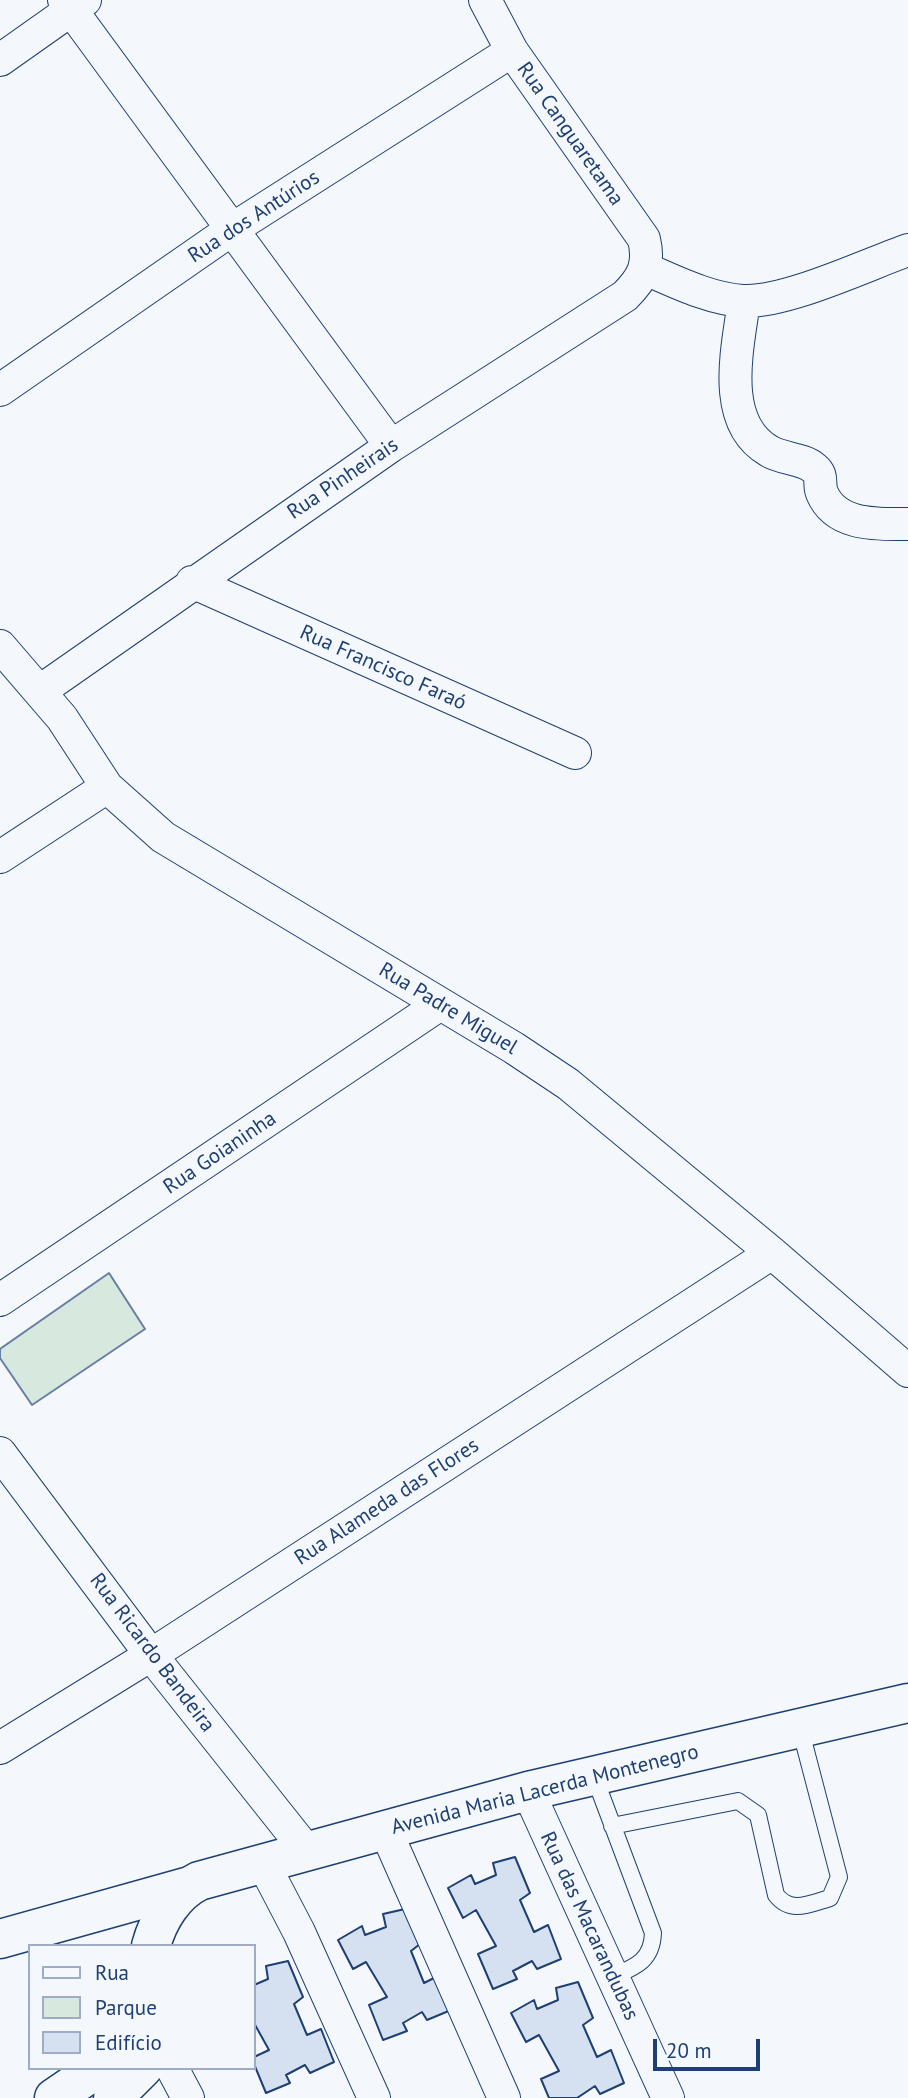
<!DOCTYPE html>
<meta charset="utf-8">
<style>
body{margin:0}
#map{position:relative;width:908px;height:2098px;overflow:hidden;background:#f4f7fb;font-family:"PT Sans",sans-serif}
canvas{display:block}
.legend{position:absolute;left:28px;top:1944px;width:228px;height:126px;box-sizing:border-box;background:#f4f7fb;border:2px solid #9eadc5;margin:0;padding:9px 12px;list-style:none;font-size:21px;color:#1d3f73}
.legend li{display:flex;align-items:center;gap:14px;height:35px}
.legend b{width:35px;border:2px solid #9eadc5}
.scale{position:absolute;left:653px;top:2039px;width:107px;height:32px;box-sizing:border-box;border:4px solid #1d3f73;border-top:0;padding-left:9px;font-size:21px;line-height:24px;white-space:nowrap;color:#1d3f73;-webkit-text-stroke:5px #f4f7fb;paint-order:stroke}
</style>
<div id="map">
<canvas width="908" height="2098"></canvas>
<ul class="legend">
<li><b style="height:9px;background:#f4f7fb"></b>Rua</li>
<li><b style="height:19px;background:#d7e8df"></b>Parque</li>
<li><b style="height:19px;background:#d5e0f0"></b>Edifício</li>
</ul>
<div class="scale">20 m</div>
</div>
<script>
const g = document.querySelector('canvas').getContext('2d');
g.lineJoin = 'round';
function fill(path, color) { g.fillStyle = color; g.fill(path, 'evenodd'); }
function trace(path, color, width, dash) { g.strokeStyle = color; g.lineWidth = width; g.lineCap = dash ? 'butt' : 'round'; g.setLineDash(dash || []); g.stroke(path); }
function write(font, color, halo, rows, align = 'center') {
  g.font = font + ' "PT Sans",sans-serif'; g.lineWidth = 5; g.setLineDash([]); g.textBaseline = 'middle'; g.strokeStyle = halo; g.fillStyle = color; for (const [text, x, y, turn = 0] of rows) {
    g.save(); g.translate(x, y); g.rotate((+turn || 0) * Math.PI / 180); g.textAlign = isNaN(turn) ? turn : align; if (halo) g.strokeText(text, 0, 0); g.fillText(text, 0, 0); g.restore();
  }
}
const green = new Path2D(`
 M 109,1273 L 145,1329 L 32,1405 L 0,1358 L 0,1349 Z`);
fill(green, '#d7e8df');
trace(green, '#687fa3', 2);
const building = new Path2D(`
 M 515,1857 L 530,1893 L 520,1900 L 534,1932 L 548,1925 L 561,1959 L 537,1969 L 532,1961 L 513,1971 L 517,1979 L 493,1989 L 478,1954 L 496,1946 L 476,1910 L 463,1918 L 448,1888 L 471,1875 L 475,1884 L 496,1875 L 493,1863 Z
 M 405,1909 L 420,1944 L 411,1951 L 424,1983 L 438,1976 L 451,2010 L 427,2020 L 422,2012 L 403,2023 L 407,2031 L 383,2040 L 369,2005 L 387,1997 L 366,1962 L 353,1969 L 338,1940 L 362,1926 L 365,1935 L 386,1927 L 383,1914 Z
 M 288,1961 L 303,1997 L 294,2004 L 307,2035 L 321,2029 L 334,2062 L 310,2073 L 305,2065 L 286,2075 L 290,2083 L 266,2093 L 254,2064 L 254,2057 L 269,2050 L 254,2023 L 254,1985 L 268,1979 L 266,1966 Z
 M 578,1982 L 593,2018 L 583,2025 L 597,2057 L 611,2050 L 624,2083 L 600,2094 L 595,2086 L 577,2098 L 549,2098 L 541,2079 L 559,2071 L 539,2035 L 526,2042 L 511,2013 L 534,2000 L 537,2009 L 558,2000 L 556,1988 Z`);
fill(building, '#d5e0f0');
trace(building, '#1d3f73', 2);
const service = new Path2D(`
 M 594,1776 L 653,1933 C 652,1961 635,1967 612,1977
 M 612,1826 L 738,1801 L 758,1815 L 776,1895 C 791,1914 809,1904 830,1898 L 839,1877 L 800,1728`);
const minor = new Path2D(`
 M 64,0 L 391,446
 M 0,60 L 85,0
 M 646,269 C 676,282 710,299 743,301 C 786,303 866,265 908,250
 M 744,301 C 738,347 719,422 769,451 C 782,459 802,458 814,468 C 824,476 818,483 822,493 C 836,527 879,524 908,524
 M 0,390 L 231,230 L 512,51
 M 192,582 L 575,753
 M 0,646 L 62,718 L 107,787 L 163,837 L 514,1048 L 568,1084 L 772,1253 L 908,1371
 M 40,691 L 391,446 L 625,296 C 643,278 650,265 644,239 L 512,51 L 485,0
 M 0,857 L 107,787
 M 0,1300 L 439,1005
 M 0,1453 L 151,1655 L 306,1850
 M 0,1748 L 151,1655 L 772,1253
 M 528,1791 L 668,2098
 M 385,1829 L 504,2098
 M 263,1863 L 299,1932 L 374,2098
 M 172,2068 L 188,2098`);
const tertiary = new Path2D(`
 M 0,1939 L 186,1887`);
const primary = new Path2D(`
 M 151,1946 C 158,1920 174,1893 199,1881 L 528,1791 L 908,1703
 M 54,2098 L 98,2068
 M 113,2098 L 143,2068`);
trace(service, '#1d3f73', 18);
trace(minor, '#1d3f73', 34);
trace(tertiary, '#1d3f73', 41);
trace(primary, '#1d3f73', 41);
trace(service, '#f4f7fb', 16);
trace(minor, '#f4f7fb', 32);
trace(tertiary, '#f4f7fb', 38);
trace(primary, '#f4f7fb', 38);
write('21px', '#1d3f73', '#f4f7fb', [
 ["Rua Canguaretama",570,134,55],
 ["Rua dos Antúrios",254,217,-33],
 ["Rua Pinheirais",343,479,-34],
 ["Rua Francisco Faraó",383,668,24],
 ["Rua Padre Miguel",448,1009,31],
 ["Rua Goianinha",220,1153,-34],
 ["Rua Alameda das Flores",387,1502,-33],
 ["Rua Ricardo Bandeira",152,1653,53],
 ["Avenida Maria Lacerda Montenegro",545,1790,-14],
 ["Rua das Macarandubas",589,1926,65]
]);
</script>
